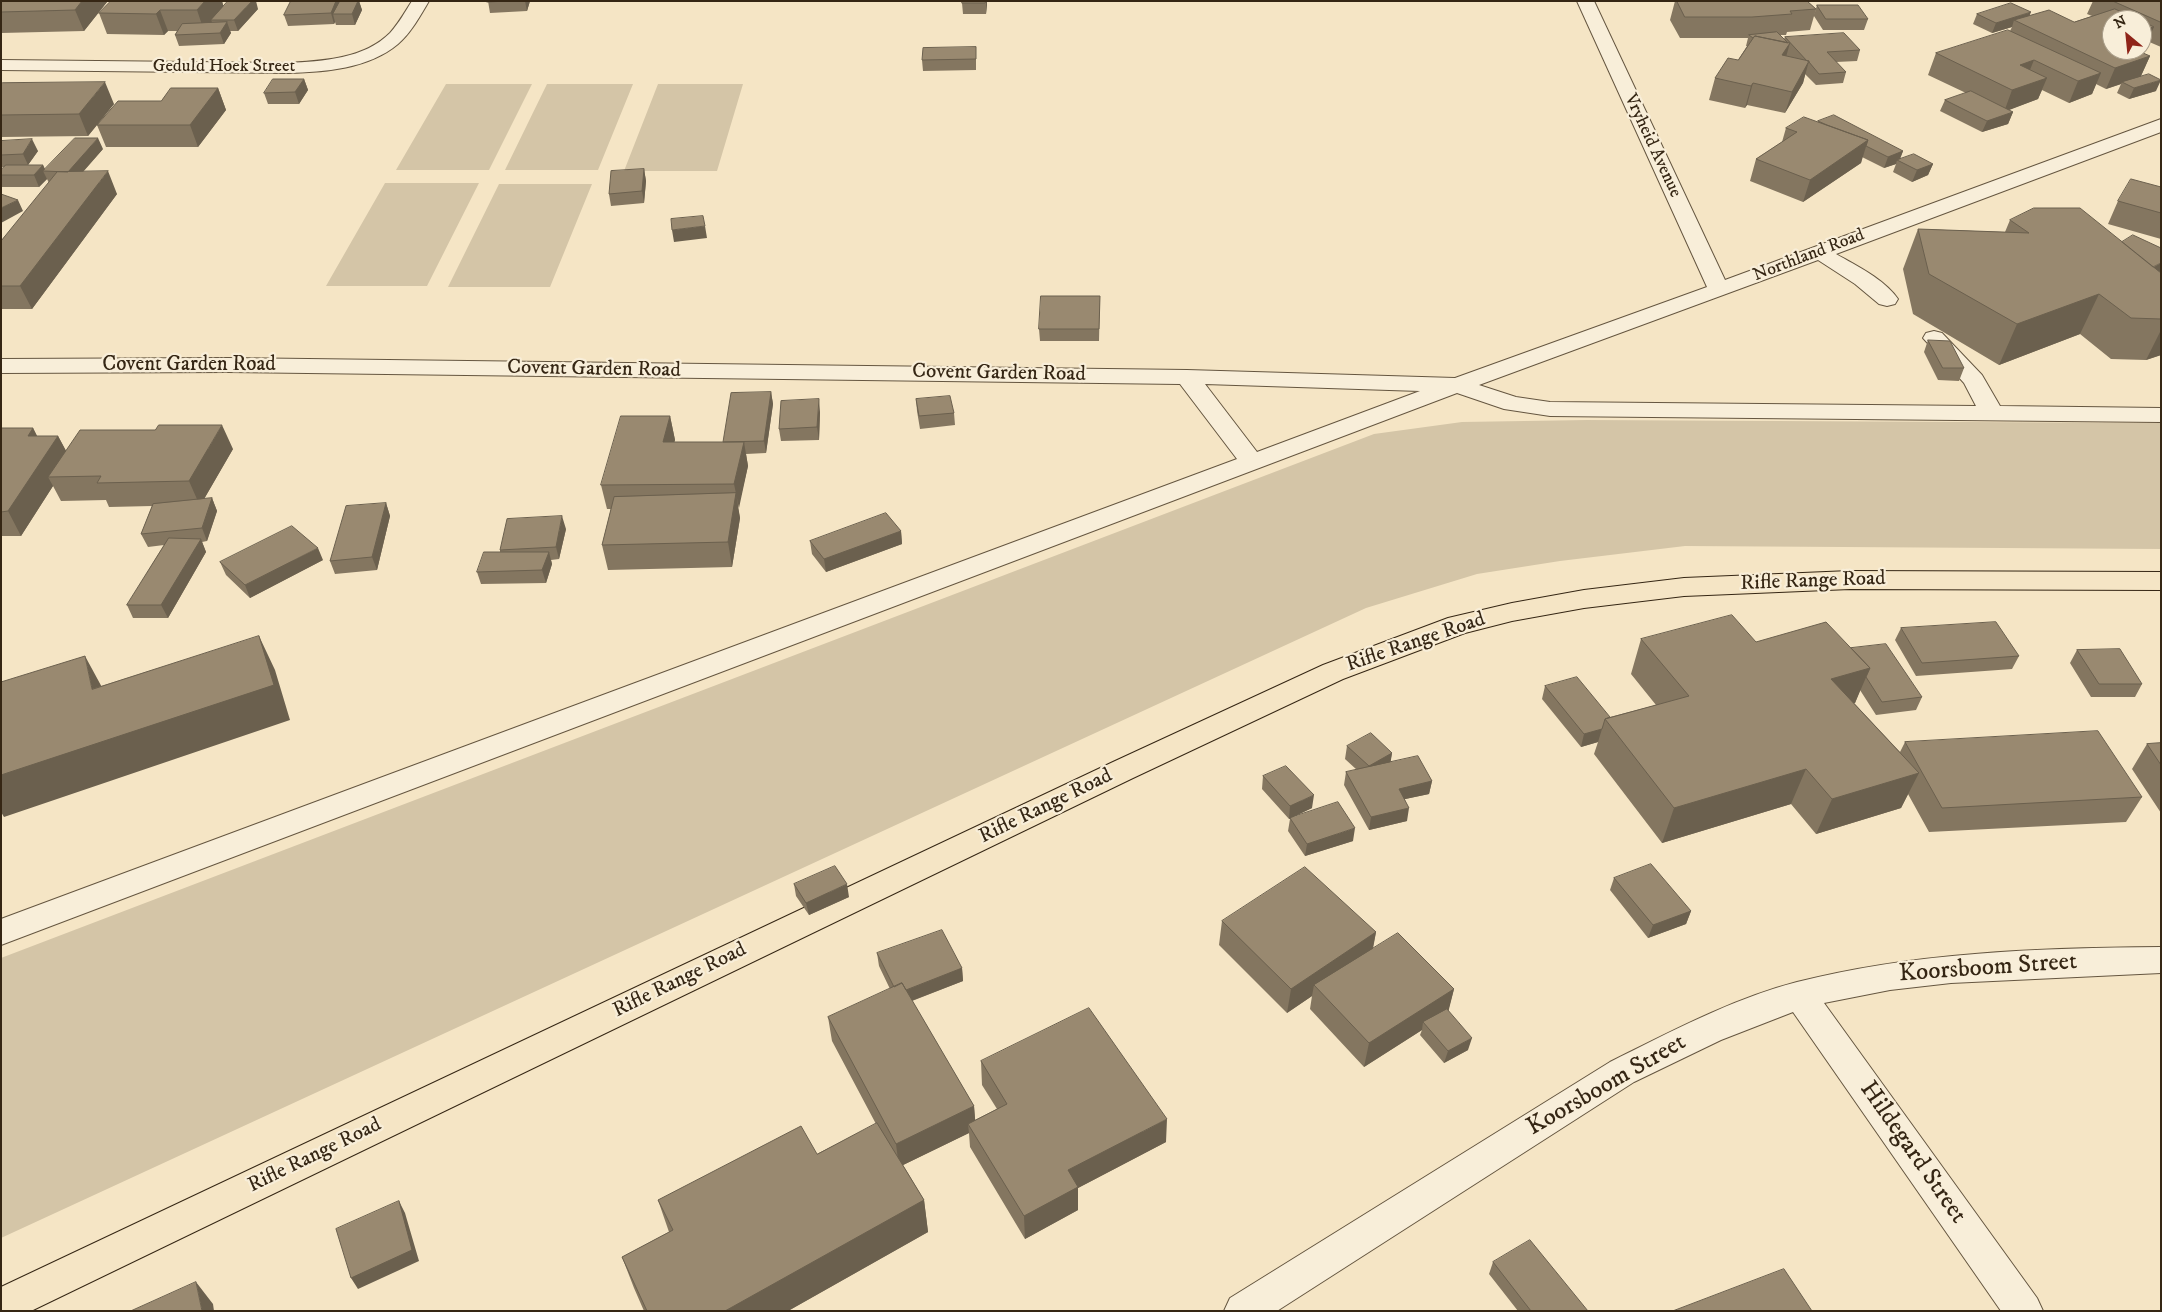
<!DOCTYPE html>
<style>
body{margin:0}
#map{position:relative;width:2162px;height:1312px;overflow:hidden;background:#f5e5c5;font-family:"IM FELL DW Pica",serif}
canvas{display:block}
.frame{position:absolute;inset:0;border:2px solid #352614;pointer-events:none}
.north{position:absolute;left:2102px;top:10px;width:50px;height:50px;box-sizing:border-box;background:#f8eed9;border:1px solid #aa9e8a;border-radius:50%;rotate:332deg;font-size:14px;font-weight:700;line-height:20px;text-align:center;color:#352614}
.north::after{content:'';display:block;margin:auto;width:18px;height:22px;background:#8f2418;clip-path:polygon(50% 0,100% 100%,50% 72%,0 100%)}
</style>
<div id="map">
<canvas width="2162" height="1312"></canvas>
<div class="frame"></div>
<div class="north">N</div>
</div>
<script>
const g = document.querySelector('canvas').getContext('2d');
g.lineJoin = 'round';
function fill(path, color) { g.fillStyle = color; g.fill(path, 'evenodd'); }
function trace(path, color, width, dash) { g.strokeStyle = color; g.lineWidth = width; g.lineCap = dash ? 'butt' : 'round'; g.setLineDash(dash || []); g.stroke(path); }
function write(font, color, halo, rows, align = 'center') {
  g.font = font + ' "IM FELL DW Pica",serif'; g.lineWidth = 4.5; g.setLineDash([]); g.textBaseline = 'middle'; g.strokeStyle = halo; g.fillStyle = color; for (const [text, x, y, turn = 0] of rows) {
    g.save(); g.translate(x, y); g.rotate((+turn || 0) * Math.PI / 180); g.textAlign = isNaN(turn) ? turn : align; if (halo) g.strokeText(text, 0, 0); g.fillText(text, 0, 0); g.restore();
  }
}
fill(new Path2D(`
 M 446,84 L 532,84 L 489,170 L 396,170 Z
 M 547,84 L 633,84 L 598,170 L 505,170 Z
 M 658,84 L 743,84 L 717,171 L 624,171 Z
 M 385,183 L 479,183 L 427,286 L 326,286 Z
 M 499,184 L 592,184 L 550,287 L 448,287 Z
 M 1587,420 L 2161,423 L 2161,549 L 1685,546 L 1560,561 L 1477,574 L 1366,608 L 1,1238 L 1,958 L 1374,434 L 1462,422 Z`), '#d4c5a7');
const minor = new Path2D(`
 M 412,1 L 429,1 C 420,16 411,33 398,44 C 368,69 325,72 288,73 L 1,70 L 1,60 L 288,63 C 323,61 364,59 390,33 C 399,23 405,12 412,1 Z
 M 1577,1 L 1594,1 L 1725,280 L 2161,119 L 2161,132 L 1836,254 C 1857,266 1884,279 1898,299 L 1895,304 L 1887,306 L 1879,304 L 1855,284 L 1818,260 L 1479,385 L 1516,397 L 1550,402 L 1976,406 L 1964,383 L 1923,338 L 1926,333 L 1934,331 L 1942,333 L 1982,375 L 2000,406 L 2161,408 L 2161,422 L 1550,416 L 1504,409 L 1457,393 L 1,945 L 1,919 L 1237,459 L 1180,384 L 228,372 L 1,373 L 1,359 L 228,358 L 1187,370 L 1455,378 L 1707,287 ZM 1205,384 L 1420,391 L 1257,452 Z
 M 2161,947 L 2161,973 L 1951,983 L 1890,990 L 1824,1003 L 2037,1298 L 2043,1311 L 2001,1311 L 1793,1012 L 1721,1040 L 1634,1082 L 1277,1311 L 1224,1311 L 1230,1298 L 1610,1062 C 1670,1032 1732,999 1797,982 C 1915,952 2040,948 2161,947 Z`);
const major = new Path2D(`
 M 1850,571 L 2161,572 L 2161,590 L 1850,589 L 1684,596 L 1584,608 L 1512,621 L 1465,633 L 1343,679 L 1133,778 L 31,1311 L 1,1311 L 1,1287 L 1113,762 L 1323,665 L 1448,618 L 1512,603 L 1584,590 L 1684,578 Z`);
trace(minor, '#655640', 2);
trace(major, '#352614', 2);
fill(minor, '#f8eed9');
fill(major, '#f5e5c5');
fill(new Path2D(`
 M 1,1 L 107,1 L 107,2 L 84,31 L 1,33 Z
 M 111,1 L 222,1 L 223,6 L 258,9 L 238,31 L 230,31 L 231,33 L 224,44 L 179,46 L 175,35 L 177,31 L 168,31 L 164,35 L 107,34 L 99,13 Z
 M 291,1 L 359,1 L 362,10 L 355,25 L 336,25 L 335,22 L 334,24 L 288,26 L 284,15 Z
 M 488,1 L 530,1 L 527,11 L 490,13 Z
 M 987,1 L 986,14 L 963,14 L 962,3 Z
 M 1675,1 L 1807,1 L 1816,9 L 1810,30 L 1787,32 L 1786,35 L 1780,35 L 1784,39 L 1785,37 L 1860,50 L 1857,61 L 1836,62 L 1846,72 L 1843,83 L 1816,85 L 1805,74 L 1803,83 L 1785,113 L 1747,105 L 1745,108 L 1709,100 L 1715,78 L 1738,60 L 1747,46 L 1746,46 L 1748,38 L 1680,38 L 1670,20 Z
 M 2093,1 L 2161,1 L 2161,47 L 2147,41 L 2144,48 L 2142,48 L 2142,20 L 2112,20 L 2112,50 L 2150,56 L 2141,76 L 2156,91 L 2129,99 L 2117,93 L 2121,84 L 2106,89 L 2096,84 L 2092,94 L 2069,103 L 2042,90 L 2038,99 L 2008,110 L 2013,112 L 2008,124 L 1982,132 L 1940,111 L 1945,100 L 1966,93 L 1928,75 L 1936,53 L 2010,31 L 2012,27 L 1992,33 L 1973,24 L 1977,14 L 2029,16 L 2074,22 L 2092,16 L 2087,14 Z
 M 1817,5 L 1868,19 L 1864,30 L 1823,30 L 1814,16 Z
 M 976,47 L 976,70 L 923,71 L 922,60 Z
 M 304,79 L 308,90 L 299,104 L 268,104 L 264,93 Z
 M 1,84 L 114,104 L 88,136 L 1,137 Z
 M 218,88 L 226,110 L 198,147 L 106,147 L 97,125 Z
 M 1818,121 L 1903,151 L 1900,159 L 1933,164 L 1928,175 L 1912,182 L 1893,172 L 1896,164 L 1884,168 L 1862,157 L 1861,163 L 1803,202 L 1750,181 L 1756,159 L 1782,142 L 1786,128 L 1818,122 Z
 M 1,141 L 38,151 L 28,165 L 43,165 L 45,170 L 103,149 L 83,172 L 117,194 L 32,309 L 1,309 L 1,239 L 2,240 L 49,183 L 47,179 L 39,187 L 2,187 L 1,185 L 1,170 L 4,167 L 1,167 Z
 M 644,169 L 646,181 L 644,203 L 611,206 L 609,194 Z
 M 2161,187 L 2161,239 L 2108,224 L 2118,201 Z
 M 2010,220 L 2161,273 L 2161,355 L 2146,360 L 2111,359 L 2080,334 L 1999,365 L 1913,314 L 1903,269 L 1918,229 L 2005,232 Z
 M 1100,296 L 1099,341 L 1040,341 L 1039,329 Z
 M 1928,340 L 1964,368 L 1959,381 L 1938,380 L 1924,352 Z
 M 771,392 L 773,404 L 766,453 L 746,454 L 748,466 L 738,508 L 740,518 L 732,567 L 608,570 L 602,545 L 611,509 L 607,509 L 601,485 L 670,416 L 675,440 L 674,442 L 723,442 Z
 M 916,399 L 954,413 L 955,425 L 920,429 L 917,411 Z
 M 820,412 L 819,440 L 781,441 L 779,429 Z
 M 1,428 L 33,428 L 37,436 L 58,436 L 66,451 L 233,449 L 204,499 L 212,498 L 217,511 L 207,541 L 202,542 L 206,552 L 168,618 L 133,618 L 127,605 L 164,545 L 148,547 L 141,534 L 152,506 L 109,507 L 106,500 L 61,501 L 53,486 L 21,536 L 1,536 Z
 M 386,503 L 390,516 L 377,570 L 335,574 L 330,561 Z
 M 566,529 L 559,559 L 551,560 L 552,564 L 546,583 L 481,584 L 477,572 L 500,552 L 500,550 Z
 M 901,531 L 902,544 L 826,572 L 812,554 L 810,541 Z
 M 323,560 L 250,598 L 226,575 L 220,562 Z
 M 1901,628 L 2019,656 L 2012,669 L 1916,676 L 1895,640 Z
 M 1641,639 L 1756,642 L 1851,648 L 1922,697 L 1916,710 L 1876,715 L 1860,690 L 1855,703 L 1854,703 L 1900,752 L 1905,742 L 2142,797 L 2126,822 L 1929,832 L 1908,794 L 1901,808 L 1816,834 L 1791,804 L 1662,843 L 1594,754 L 1598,742 L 1581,747 L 1542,699 L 1545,686 L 1610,717 L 1656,705 L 1631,674 Z
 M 2077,650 L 2142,684 L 2135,697 L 2091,697 L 2070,663 Z
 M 2161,743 L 2161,813 L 2132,769 L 2147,744 Z
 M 1347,746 L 1392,753 L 1390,763 L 1432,781 L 1429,794 L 1405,799 L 1407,821 L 1369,830 L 1344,785 L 1346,772 L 1357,770 L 1345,759 Z
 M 1263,776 L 1312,808 L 1293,817 L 1353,841 L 1305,856 L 1288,831 L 1290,819 L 1289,819 L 1262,789 Z
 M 1614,878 L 1691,911 L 1686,924 L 1648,938 L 1610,890 Z
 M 794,884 L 849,897 L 809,915 L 796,896 Z
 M 1222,921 L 1376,932 L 1373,949 L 1454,989 L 1448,1011 L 1468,1050 L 1444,1063 L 1420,1035 L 1422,1030 L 1364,1067 L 1310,1009 L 1312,996 L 1287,1013 L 1219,945 Z
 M 877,953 L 962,968 L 963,981 L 912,1001 L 974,1106 L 975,1120 L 997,1109 L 982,1085 L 981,1061 L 1166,1142 L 1078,1188 L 1078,1210 L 1025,1239 L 970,1147 L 969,1133 L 903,1165 L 924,1200 L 928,1232 L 788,1311 L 644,1311 L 634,1288 L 622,1257 L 669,1232 L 658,1200 L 817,1154 L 876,1124 L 832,1041 L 828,1017 L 890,989 L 879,966 Z
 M 1493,1262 L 1588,1311 L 1518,1311 L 1489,1274 Z`), '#847660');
fill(new Path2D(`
 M 82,1 L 107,2 L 84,31 L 75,10 Z
 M 205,1 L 222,1 L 224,8 L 211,20 L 212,22 L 204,31 L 197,10 Z
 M 252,1 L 256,1 L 258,9 L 238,31 L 234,20 Z
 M 335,1 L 341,1 L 333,14 L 335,22 L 334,24 L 331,13 Z
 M 358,1 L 359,1 L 362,10 L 355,25 L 352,14 Z
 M 525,1 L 530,1 L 527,11 Z
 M 986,1 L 987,1 L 987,5 L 986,14 Z
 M 160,10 L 168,31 L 164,35 L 156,14 Z
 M 2031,12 L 2027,22 L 2014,20 L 2012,27 L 1992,33 L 1996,23 Z
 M 227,22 L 231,33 L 224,44 L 220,33 Z
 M 2154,27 L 2144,48 L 2142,48 L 2142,30 Z
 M 1790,43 L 1784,64 L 1782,55 Z
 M 2150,56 L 2140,78 L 2122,82 L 2121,84 L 2106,89 L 2115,68 Z
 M 2034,60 L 2025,82 L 2020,65 Z
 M 1809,61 L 1803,83 L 1785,113 L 1792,92 Z
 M 2101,73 L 2092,94 L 2069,103 L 2078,81 Z
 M 2047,78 L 2038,99 L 2004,112 L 2012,90 Z
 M 304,79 L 308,90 L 299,104 L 295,92 Z
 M 2161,80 L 2156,91 L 2129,99 L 2134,88 Z
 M 105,82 L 114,104 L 88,136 L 79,114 Z
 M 1753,83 L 1747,105 L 1745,108 L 1751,86 Z
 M 218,88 L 226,110 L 198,147 L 190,125 Z
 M 2013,112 L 2008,124 L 1982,132 L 1987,121 Z
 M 98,138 L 103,149 L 72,184 L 67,172 Z
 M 32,139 L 38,151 L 28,165 L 23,154 Z
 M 1868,140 L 1861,163 L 1803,202 L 1810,180 Z
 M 1903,151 L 1899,161 L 1897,160 L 1896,164 L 1884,168 L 1888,157 Z
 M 1933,164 L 1928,175 L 1912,182 L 1917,170 Z
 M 43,165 L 46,171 L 43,171 L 47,179 L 39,187 L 34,175 Z
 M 644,169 L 646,181 L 644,203 L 642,191 Z
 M 108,171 L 117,194 L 32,309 L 20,286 Z
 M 18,200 L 23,211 L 1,223 L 1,208 Z
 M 705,226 L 707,238 L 674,242 L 672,230 Z
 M 2161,263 L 2161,271 L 2144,281 L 2150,269 Z
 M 2099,294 L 2080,334 L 1999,365 L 2017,324 Z
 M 2161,330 L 2161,355 L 2146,360 Z
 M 771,392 L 773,404 L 766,453 L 764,441 Z
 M 819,399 L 820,412 L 819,440 L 817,427 Z
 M 670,416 L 675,440 L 668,466 L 663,442 Z
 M 222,425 L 233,449 L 200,506 L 189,481 Z
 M 33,428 L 45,452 L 28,436 Z
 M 58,436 L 71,460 L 48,477 L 53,486 L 21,536 L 8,511 Z
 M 744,442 L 748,466 L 739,508 L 734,484 Z
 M 736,493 L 740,518 L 732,567 L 728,542 Z
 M 212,498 L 217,511 L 207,541 L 202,528 Z
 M 386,503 L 390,516 L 377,570 L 372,557 Z
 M 562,516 L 566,529 L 559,559 L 556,547 Z
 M 901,531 L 902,544 L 826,572 L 824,559 Z
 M 201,539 L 206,552 L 168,618 L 161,605 Z
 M 318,548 L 323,560 L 250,598 L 245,585 Z
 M 549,552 L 552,564 L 546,583 L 542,570 Z
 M 259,636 L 275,670 L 290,720 L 4,817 L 1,812 L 1,775 Z
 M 85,656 L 104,691 L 92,689 Z
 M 1870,668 L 1855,703 L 1816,714 L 1831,679 Z
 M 1602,729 L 1598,742 L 1581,747 L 1584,734 Z
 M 1392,753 L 1390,766 L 1367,779 L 1369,766 Z
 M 1806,769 L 1791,804 L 1662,843 L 1674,808 Z
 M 1919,773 L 1901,808 L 1816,834 L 1832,799 Z
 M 1432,781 L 1429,794 L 1396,801 L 1399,789 Z
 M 1314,795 L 1312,808 L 1289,819 L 1290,806 Z
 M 1409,808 L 1407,821 L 1369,830 L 1371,817 Z
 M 1355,828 L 1353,841 L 1305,856 L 1307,844 Z
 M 847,884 L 849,897 L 809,915 L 806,903 Z
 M 1691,911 L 1686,924 L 1648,938 L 1653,925 Z
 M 1376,932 L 1371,956 L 1314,985 L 1312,996 L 1287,1013 L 1291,989 Z
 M 962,968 L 963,981 L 898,1006 L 897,994 Z
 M 1454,989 L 1448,1013 L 1423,1022 L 1422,1030 L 1364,1067 L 1369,1043 Z
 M 1472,1038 L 1468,1050 L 1444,1063 L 1448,1051 Z
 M 974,1106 L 976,1130 L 968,1124 L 969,1133 L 899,1167 L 896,1144 Z
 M 1167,1119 L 1166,1142 L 1078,1188 L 1078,1210 L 1025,1239 L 1024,1216 L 1068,1170 Z
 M 924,1200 L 928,1232 L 788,1311 L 725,1311 Z
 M 399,1201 L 405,1213 L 419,1261 L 358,1289 L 351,1278 Z
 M 196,1282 L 213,1304 L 214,1311 L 202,1311 Z`), '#6b604e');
const building = new Path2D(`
 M 1,1 L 82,1 L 75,10 L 1,12 Z
 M 111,1 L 205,1 L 197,10 L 160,10 L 156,14 L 99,13 Z
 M 228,1 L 252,1 L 234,20 L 211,20 Z
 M 291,1 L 336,1 L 331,13 L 284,15 Z
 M 340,1 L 358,1 L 352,14 L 333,14 Z
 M 488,1 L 508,1 L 487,2 Z
 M 963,1 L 986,1 L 985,3 L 962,3 Z
 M 1677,1 L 1807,1 L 1816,9 L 1790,11 L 1792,14 L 1752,17 L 1685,17 Z
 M 2113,1 L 2161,1 L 2161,22 Z
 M 2011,3 L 2031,12 L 1996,23 L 1977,14 Z
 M 1817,5 L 1858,5 L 1868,19 L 1826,19 Z
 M 2115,9 L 2139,20 L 2112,20 L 2112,50 L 2136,50 L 2150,56 L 2115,68 L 2014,20 L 2049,10 L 2074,22 Z
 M 2142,21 L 2154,27 L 2142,30 Z
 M 227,22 L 220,33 L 175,35 L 182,24 Z
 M 2008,30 L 2101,73 L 2078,81 L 2034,60 L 2020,65 L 2047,78 L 2012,90 L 1936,53 Z
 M 1777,32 L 1788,43 L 1755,36 L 1753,38 L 1749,35 Z
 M 1844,33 L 1860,50 L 1827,52 L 1846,72 L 1819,74 L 1809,62 L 1809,61 L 1807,61 L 1785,37 Z
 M 1755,36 L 1790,43 L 1782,55 L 1809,61 L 1792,92 L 1753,83 L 1751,86 L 1715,78 L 1728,58 L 1738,60 Z
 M 976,47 L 976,59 L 922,60 L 923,48 Z
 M 2149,74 L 2161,80 L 2134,88 L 2122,82 Z
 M 273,79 L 304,79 L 295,92 L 264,93 Z
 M 105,82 L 79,114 L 1,115 L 1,84 L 2,83 Z
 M 171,88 L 218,88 L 190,125 L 97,125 L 118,101 L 161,101 Z
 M 1971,91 L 2013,112 L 1987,121 L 1945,100 Z
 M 1834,115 L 1903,151 L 1888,157 L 1866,146 L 1868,140 L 1827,125 L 1818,121 Z
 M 1804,117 L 1868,140 L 1810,180 L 1756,159 L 1797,132 L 1786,128 Z
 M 75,138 L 98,138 L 68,172 L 43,171 Z
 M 32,139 L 23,154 L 1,155 L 1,141 Z
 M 1914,154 L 1933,164 L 1917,170 L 1897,160 Z
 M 6,165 L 43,165 L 34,175 L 1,175 L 1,170 Z
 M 644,169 L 642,191 L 609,194 L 611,171 Z
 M 108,171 L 20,286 L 1,286 L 1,241 L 57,172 Z
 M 2131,179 L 2161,187 L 2161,213 L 2118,201 Z
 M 1,194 L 18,200 L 1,208 Z
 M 2034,208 L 2080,208 L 2161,273 L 2161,319 L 2131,318 L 2099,294 L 2017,324 L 1929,274 L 1918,229 L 2029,233 L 2010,220 Z
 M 703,216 L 705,226 L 672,230 L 671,219 Z
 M 2133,235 L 2161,248 L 2161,263 L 2153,267 L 2122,242 Z
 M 1041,296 L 1100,296 L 1099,329 L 1039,329 Z
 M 1928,340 L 1950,341 L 1964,368 L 1943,368 Z
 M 771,392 L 764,441 L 723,442 L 731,393 Z
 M 950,396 L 954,413 L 919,416 L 916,399 Z
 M 819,399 L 817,427 L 779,429 L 781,401 Z
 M 621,416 L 670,416 L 663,442 L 744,442 L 734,484 L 601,485 Z
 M 159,425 L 222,425 L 189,481 L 97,483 L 101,476 L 48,477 L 80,430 L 155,430 Z
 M 1,428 L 33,428 L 28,436 L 58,436 L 8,511 L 1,512 Z
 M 736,493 L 728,542 L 602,545 L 614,497 Z
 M 212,498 L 202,528 L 141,534 L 153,504 Z
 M 386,503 L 372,557 L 330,561 L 346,506 Z
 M 886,513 L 901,531 L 824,559 L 810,541 Z
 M 562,516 L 556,547 L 500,550 L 507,519 Z
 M 292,526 L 318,548 L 245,585 L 220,562 Z
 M 169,538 L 201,539 L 161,605 L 127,605 Z
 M 484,552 L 549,552 L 542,570 L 477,572 Z
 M 1732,615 L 1756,642 L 1826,622 L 1870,668 L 1831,679 L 1919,773 L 1832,799 L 1806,769 L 1674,808 L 1605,719 L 1689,696 L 1641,639 Z
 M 1996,622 L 2019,656 L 1922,663 L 1901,628 Z
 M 259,636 L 274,685 L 1,775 L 1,682 L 85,656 L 92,689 Z
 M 1886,644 L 1922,697 L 1882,702 L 1866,677 L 1870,668 L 1851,648 Z
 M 2120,649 L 2142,684 L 2099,684 L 2077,650 Z
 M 1577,677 L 1610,717 L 1605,719 L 1602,729 L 1584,734 L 1545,686 Z
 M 2098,731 L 2142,797 L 1942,808 L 1905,742 Z
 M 1371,733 L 1392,753 L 1369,766 L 1347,746 Z
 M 2161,743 L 2161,765 L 2147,744 Z
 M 1418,756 L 1432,781 L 1399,789 L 1409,808 L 1371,817 L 1346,772 Z
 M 1286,766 L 1314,795 L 1290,806 L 1263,776 Z
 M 1338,802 L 1355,828 L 1307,844 L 1290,818 Z
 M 1651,864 L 1691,911 L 1653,925 L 1614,878 Z
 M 835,866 L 847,884 L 806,903 L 794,884 Z
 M 1305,867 L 1376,932 L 1291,989 L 1222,921 Z
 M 942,930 L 962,968 L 906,990 L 902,983 L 894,987 L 877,953 Z
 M 1398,933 L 1454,989 L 1369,1043 L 1314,985 Z
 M 902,983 L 974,1106 L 896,1144 L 828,1017 Z
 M 1089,1008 L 1167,1119 L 1068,1170 L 1078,1187 L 1024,1216 L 968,1124 L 1007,1104 L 981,1061 Z
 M 1447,1009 L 1472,1038 L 1448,1051 L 1423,1022 Z
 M 877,1123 L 924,1200 L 725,1311 L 647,1311 L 622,1257 L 673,1230 L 658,1200 L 801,1126 L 817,1154 Z
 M 399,1201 L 412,1250 L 351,1278 L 336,1229 Z
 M 1530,1240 L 1588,1311 L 1531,1311 L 1493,1262 Z
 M 1784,1269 L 1812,1311 L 1673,1311 Z
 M 196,1282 L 202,1311 L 131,1311 Z`);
fill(building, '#998970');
trace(building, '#6b604e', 1);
write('18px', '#352614', '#f8eed9', [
 ["Geduld Hoek Street",224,67],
 ["Vryheid Avenue",1652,146,65],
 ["Northland Road",1809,256,-21]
]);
write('21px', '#352614', '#f8eed9', [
 ["Covent Garden Road",189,366],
 ["Covent Garden Road",594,370,1],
 ["Covent Garden Road",999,374,1],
 ["Rifle Range Road",1813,582,-2],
 ["Rifle Range Road",1416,643,-19],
 ["Rifle Range Road",1046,807,-26],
 ["Rifle Range Road",680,981,-26],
 ["Rifle Range Road",315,1156,-26]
]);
write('25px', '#352614', '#f8eed9', [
 ["Koorsboom Street",1988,969,-4],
 ["Koorsboom Street",1607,1086,-30],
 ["Hildegard Street",1912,1153,55]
]);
</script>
